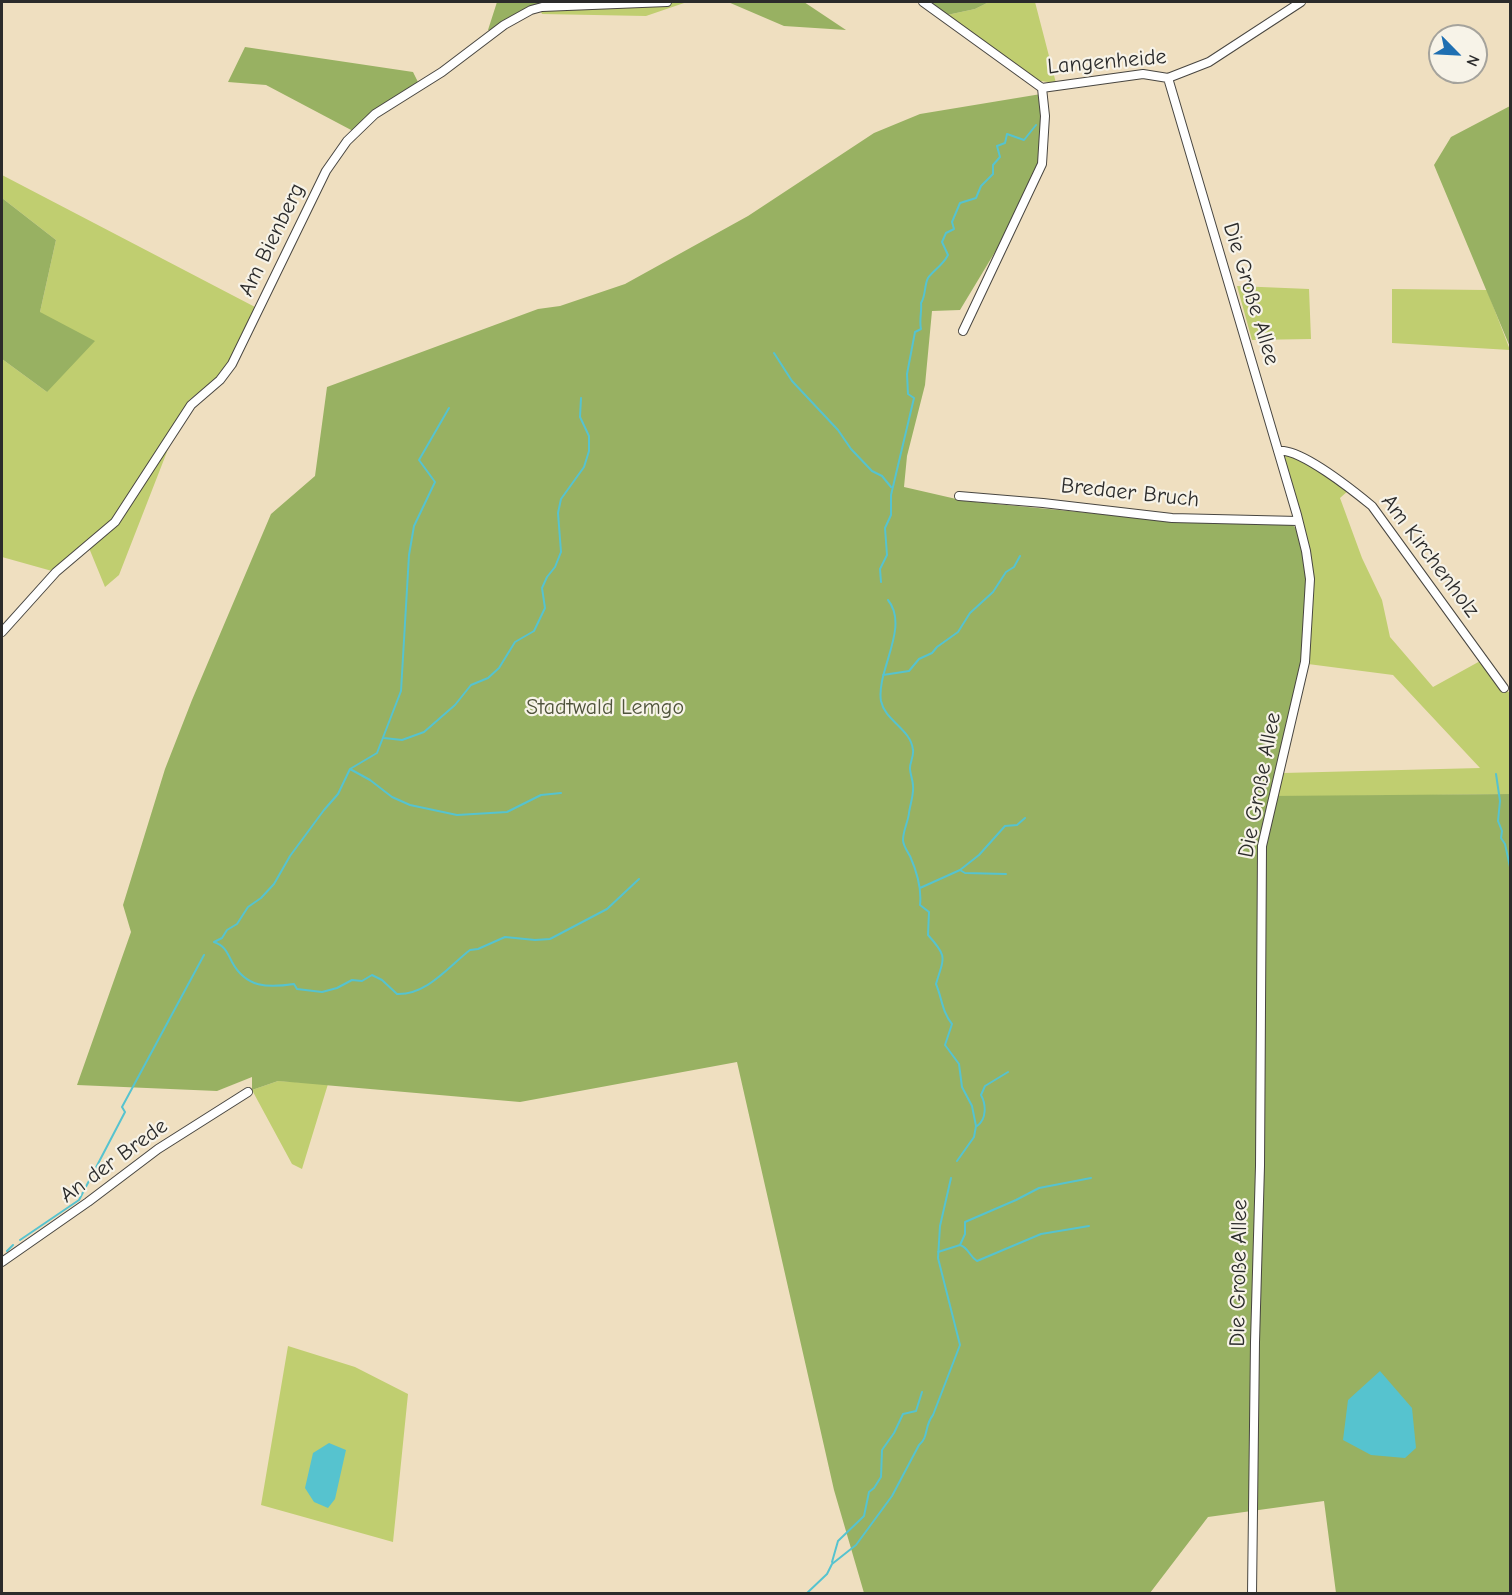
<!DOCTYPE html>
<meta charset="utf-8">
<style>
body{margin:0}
#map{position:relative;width:1512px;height:1595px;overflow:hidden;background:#efdfc0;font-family:"Comic Neue",sans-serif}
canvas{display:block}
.frame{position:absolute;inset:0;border:3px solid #2b2b2b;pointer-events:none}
.north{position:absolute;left:1428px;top:24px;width:60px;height:60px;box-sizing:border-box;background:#f7f3e8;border:2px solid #a5a39c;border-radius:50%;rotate:114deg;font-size:16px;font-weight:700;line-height:24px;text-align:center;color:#2b2b2b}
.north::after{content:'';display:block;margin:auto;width:21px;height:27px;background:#1f6fb2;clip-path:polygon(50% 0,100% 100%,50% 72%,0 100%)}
</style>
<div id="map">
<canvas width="1512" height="1595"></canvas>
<div class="frame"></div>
<div class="north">N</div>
</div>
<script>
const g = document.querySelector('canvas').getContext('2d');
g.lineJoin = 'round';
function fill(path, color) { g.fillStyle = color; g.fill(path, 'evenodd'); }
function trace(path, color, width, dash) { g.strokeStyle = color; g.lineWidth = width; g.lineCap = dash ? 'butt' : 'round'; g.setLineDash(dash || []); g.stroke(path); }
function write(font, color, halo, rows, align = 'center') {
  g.font = font + ' "Comic Neue",sans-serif'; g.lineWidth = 4.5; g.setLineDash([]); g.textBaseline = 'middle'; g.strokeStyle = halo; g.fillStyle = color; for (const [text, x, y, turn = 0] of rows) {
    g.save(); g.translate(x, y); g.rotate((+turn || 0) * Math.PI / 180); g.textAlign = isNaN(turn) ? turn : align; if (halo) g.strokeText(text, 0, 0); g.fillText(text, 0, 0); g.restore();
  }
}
fill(new Path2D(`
 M 537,2 L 687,2 L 646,16 L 542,14 Z
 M 989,2 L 1035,2 L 1056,83 L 1040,81 L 947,15 L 975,9 Z
 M 2,175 L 255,307 L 231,362 L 210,384 L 189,400 L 114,519 L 52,571 L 2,557 L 2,359 L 47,392 L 40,312 L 56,240 L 2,198 Z
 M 1237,286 L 1309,289 L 1311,339 L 1252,340 Z
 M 1392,289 L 1487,290 L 1510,350 L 1392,343 Z
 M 170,444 L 119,575 L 105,587 L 89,548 L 118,524 Z
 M 1287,453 L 1307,462 L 1349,490 L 1340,498 L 1362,558 L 1382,600 L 1390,637 L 1433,687 L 1482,660 L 1504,689 L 1510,693 L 1510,794 L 1277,797 L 1283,773 L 1480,768 L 1393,675 L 1308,664 L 1314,580 L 1303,524 L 1284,456 Z
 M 278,1081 L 328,1084 L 302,1169 L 292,1164 L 252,1090 Z
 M 288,1346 L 355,1367 L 408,1394 L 393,1542 L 261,1505 Z`), '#c0ce70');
fill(new Path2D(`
 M 497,2 L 537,2 L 538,5 L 491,31 L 488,30 Z
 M 728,2 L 804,2 L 846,30 L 784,26 Z
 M 930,2 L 989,2 L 975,9 L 947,15 Z
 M 245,47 L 413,72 L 419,84 L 353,131 L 266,85 L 228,82 Z
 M 1041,94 L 1042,115 L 1039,163 L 998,247 L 960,310 L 932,311 L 925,385 L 907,456 L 904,487 L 965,501 L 1152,519 L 1291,523 L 1298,531 L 1303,551 L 1307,580 L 1302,660 L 1269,796 L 1510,794 L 1510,1593 L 1336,1593 L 1324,1501 L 1208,1517 L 1150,1593 L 864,1593 L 834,1490 L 737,1062 L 520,1102 L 278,1081 L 252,1090 L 252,1077 L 217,1091 L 77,1085 L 131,932 L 123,905 L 165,769 L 192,700 L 271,514 L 315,476 L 327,387 L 538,309 L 560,306 L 625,284 L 748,216 L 874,133 L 920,114 Z
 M 1510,106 L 1510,347 L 1434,165 L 1451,137 Z
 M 2,198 L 56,240 L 40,312 L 95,341 L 47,392 L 2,359 Z`), '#98b162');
fill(new Path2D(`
 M 1380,1371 L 1412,1408 L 1416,1448 L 1405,1458 L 1371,1455 L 1343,1440 L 1348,1400 Z
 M 329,1443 L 346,1450 L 335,1499 L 328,1508 L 314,1502 L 305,1488 L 313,1453 Z`), '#56c3cf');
trace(new Path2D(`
 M 774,353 L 792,381 L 838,430 L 851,449 L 872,471 L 882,476 L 891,487
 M 881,582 L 880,569 L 887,555 L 885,528 L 891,515 L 891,495 L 914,398 L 908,394 L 907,374 L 915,332 L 921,329 C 919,320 922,312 921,303 C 926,295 924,286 928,278 C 934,270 943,265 948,255 L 942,242 L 946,233 L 954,229 L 952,222 L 960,203 L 976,198 L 981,186 L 993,174 L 993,165 L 1000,157 L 997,146 L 1005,143 L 1007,134 L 1024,140 L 1036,125
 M 888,600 C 910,627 876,671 881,701 C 885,721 911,729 913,750 C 914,756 910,762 910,768 C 910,774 913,780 913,786 C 914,794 910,805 909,813 C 908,822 903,831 903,840 C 903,845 907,851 910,856 C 917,872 922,888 920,905 L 929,912 L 928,935 C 948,957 944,957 936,984 C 942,998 942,1012 952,1024 L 945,1045 L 959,1064 L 962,1087 L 972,1106 L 976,1126 L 974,1137 L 957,1161
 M 883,675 L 909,671 L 919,659 L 932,653 L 937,647 L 958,632 L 970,613 L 993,592 L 1006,572 L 1014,567 L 1020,556
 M 384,738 L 402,740 L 424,732 L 455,705 L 471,685 L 488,678 L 499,668 L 515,642 L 534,631 L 545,608 L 542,588 L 547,577 L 555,567 L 561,552 L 558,513 L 561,499 L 584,467 L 589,451 L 589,436 L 580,417 L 581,398
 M 350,769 L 370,780 L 392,797 L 410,805 L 457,815 L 507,812 L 541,795 L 561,793
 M 1496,774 L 1500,801 L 1498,821 L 1502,831 L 1501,838 L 1505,844 L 1510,867
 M 960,870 L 965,873 L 1006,874
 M 920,888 L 960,870 L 979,855 L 1005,826 L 1017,825 L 1025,818
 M 214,942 L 222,938 L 227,930 L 237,924 L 248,907 L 261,898 L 274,884 L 290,856 L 324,810 L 338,794 L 350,769 L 377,753 L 401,691 L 409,555 L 414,526 L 435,482 L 419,460 L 449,408
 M 214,942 C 225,946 227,952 232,962 C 246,988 268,988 294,984 L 297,989 L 322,992 L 337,988 L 352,980 L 362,981 L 372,975 L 382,980 L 397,994 C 427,995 448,967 470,950 L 478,949 L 505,937 L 535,940 L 550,939 L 607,909 L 639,879
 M 977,1126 C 987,1119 986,1104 981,1095 L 985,1086 L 1008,1072
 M 20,1240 L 79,1200 L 125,1112 L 122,1107 L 204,955
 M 960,1245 L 965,1234 L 965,1222 L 1016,1200 L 1039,1188 L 1091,1178
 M 7,1251 L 13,1245
 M 938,1252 L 960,1245 C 969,1248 969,1256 977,1261 L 1041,1234 L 1089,1226
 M 832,1562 L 838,1541 L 864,1516 L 869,1492 L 874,1488 L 881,1477 L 882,1450 L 894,1433 L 903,1414 L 916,1411 L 922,1392
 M 806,1594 L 827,1574 L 832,1564 L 856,1545 L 892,1496 L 919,1445 C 929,1437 924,1426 933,1415 L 960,1345 L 938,1258 L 940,1226 L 951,1178`), '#56c3cf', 2);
const minor = new Path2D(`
 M 923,2 L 1042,88 L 1143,74 L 1168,78 L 1209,62 L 1301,2
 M 1168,78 L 1297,515 L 1306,551 L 1310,579 L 1305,662 L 1262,846 L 1260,1166 L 1255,1342 L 1252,1594
 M 963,331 L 1042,164 L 1045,116 L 1042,88
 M 1278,451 C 1299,447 1355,492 1372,506 L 1504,688
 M 959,496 L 1043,503 L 1172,518 L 1298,521
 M 2,632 L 56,572 L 115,522 L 191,405 L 220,380 L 232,364 L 326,171 L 347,141 L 375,114 L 442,72 L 504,25 L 531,10 L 542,7 L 667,2
 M 2,1262 L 88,1202 L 158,1149 L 248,1092`);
trace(minor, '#484641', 10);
trace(minor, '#fff', 8);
write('22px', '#2b2b2b', '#f7f3e8', [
 ["Langenheide",1107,62,-5],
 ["Am Bienberg",272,240,-64],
 ["Die Große Allee",1251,294,73],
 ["Bredaer Bruch",1130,493,6],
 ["Am Kirchenholz",1430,556,53],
 ["Die Große Allee",1260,785,-79],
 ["An der Brede",114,1161,-36],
 ["Die Große Allee",1239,1273,-89]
]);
write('22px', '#50543c', '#f7f3e8', [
 ["Stadtwald Lemgo",605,708]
]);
</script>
